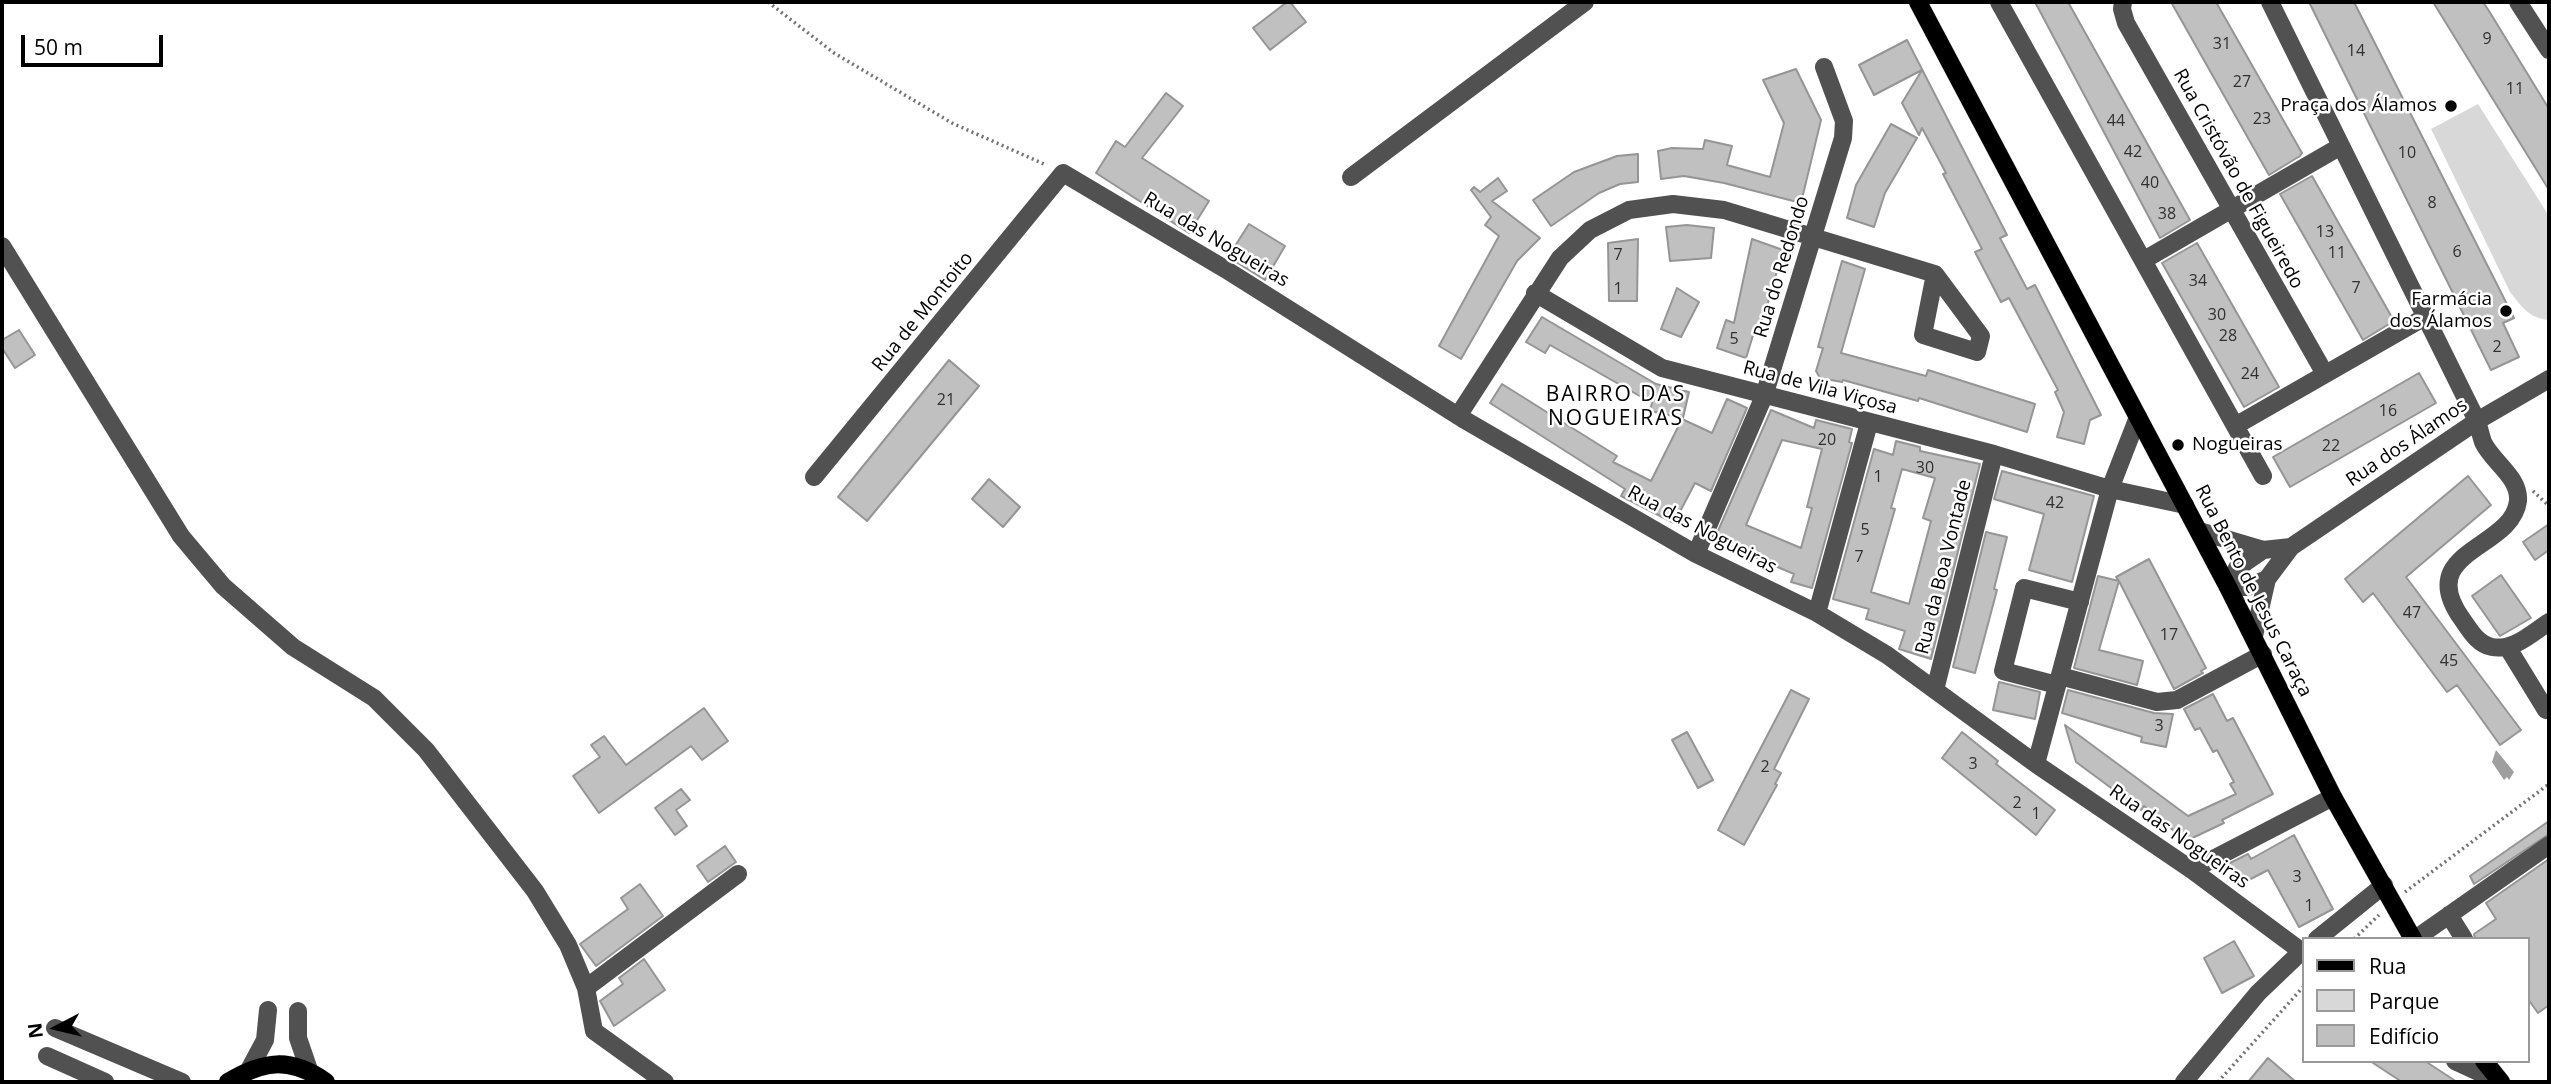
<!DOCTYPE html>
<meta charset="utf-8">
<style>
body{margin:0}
#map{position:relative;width:2551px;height:1084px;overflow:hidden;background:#fff;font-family:"Open Sans",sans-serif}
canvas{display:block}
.frame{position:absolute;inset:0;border:4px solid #000;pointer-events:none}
.legend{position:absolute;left:2302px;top:937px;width:228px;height:126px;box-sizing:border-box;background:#fff;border:2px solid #999;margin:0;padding:9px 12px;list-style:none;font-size:21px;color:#000}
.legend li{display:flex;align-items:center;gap:14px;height:35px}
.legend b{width:35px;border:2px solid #999}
.north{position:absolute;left:21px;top:993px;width:70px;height:70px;-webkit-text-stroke:5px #fff;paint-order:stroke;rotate:263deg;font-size:19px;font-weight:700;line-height:28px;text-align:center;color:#000}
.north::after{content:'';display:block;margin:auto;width:24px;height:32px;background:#000;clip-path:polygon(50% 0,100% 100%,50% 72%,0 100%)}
.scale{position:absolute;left:21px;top:35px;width:142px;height:32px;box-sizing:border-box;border:4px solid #000;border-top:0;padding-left:9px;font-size:21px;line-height:24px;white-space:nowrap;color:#000;-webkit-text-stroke:5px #fff;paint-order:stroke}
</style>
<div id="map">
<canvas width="2551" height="1084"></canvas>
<div class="frame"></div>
<ul class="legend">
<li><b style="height:9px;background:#000"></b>Rua</li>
<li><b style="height:19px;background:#d8d8d8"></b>Parque</li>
<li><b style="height:19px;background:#c0c0c0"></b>Edifício</li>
</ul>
<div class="north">N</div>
<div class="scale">50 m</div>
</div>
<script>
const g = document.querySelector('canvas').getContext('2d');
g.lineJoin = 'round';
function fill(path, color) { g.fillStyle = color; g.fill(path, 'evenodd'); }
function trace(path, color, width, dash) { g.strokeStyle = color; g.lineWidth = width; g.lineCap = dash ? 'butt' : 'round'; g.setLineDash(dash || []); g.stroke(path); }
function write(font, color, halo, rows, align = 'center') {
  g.font = font + ' "Open Sans",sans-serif'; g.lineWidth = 5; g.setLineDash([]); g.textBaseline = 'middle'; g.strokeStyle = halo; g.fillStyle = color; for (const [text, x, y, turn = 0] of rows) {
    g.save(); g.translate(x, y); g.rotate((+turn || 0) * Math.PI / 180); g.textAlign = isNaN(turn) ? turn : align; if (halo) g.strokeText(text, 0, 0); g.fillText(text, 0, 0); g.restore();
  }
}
fill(new Path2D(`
 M 2478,104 L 2549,216 L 2548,320 C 2529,318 2521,306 2510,292 L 2431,129 Z`), '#d8d8d8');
fill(new Path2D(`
 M 2496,750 L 2514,772 L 2509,780 L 2507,777 L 2504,780 L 2492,762 Z`), '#9f9f9f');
const building = new Path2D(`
 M 1287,2 L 1290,2 L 1306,22 L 1270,50 L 1253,28 Z
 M 2035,2 L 2068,2 L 2190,220 L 2160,238 Z
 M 2171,2 L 2216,2 L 2302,153 L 2300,156 L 2269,175 Z
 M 2309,2 L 2354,2 L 2514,318 L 2503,323 L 2519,357 L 2491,370 Z
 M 2433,2 L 2483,2 L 2489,11 L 2549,109 L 2549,190 Z
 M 1907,40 L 2007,235 L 2000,238 L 2027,289 L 2035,285 L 2101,415 L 2090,420 L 2084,444 L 2057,437 L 2064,412 L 2055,392 L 2058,390 L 2009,298 L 2001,302 L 1975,252 L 1982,249 L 1943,174 L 1946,173 L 1922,128 L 1919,135 L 1902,103 L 1922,70 L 1874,95 L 1859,65 Z
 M 1796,69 L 1821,120 L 1801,203 L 1724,183 L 1684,176 L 1661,179 L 1658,151 L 1672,148 L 1703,149 L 1705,140 L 1732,146 L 1727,165 L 1770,177 L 1784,123 L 1763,80 Z
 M 1166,93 L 1183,106 L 1142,158 L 1209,201 L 1189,233 L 1096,173 L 1116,141 L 1125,147 Z
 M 1891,124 L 1917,138 L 1885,193 L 1874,227 L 1847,218 L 1856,185 Z
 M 1638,154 L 1638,182 L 1620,184 L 1599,193 L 1551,226 L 1533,200 L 1574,172 L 1617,156 Z
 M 2312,176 L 2394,321 L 2363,340 L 2280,194 Z
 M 1498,178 L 1507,191 L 1492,201 L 1540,238 L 1517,261 L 1461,359 L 1439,346 L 1499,236 L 1485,225 L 1491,217 L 1471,190 L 1474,187 L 1480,192 Z
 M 1249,224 L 1285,246 L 1265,280 L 1228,257 Z
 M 1687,225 L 1714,228 L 1711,258 L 1670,261 L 1666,227 Z
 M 1638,239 L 1637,301 L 1609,301 L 1608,243 Z
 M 1752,239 L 1783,250 L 1768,303 L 1759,330 L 1755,329 L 1746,358 L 1717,348 L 1726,320 L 1734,323 Z
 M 2197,243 L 2279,387 L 2244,407 L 2162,263 Z
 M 1842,261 L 1865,269 L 1841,353 L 1926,376 L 1928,370 L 2035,404 L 2027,432 L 1919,398 L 1918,401 L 1843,380 L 1842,382 L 1820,378 L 1816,371 L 1823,348 L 1818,347 Z
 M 1677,288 L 1699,302 L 1681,337 L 1661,329 Z
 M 1542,317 L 1656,384 L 1689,392 L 1683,418 L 1650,411 L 1652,403 L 1550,345 L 1545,353 L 1526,342 Z
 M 19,330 L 35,355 L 15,368 L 2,348 L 2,340 Z
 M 949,360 L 979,386 L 867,521 L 838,497 Z
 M 2419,373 L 2436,403 L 2290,487 L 2273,457 Z
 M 1502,384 L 1617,456 L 1613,462 L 1651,481 L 1682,419 L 1712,433 L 1727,399 L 1747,408 L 1711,491 L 1695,483 L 1674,523 L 1621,496 L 1625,489 L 1490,403 Z
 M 1771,410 L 1814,428 L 1816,420 L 1852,429 L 1849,442 L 1852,443 L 1812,588 L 1791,582 L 1794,574 L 1714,540 ZM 1782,440 L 1822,449 L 1807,507 L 1812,508 L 1801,548 L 1746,525 Z
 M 1896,441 L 1920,447 L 1920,451 L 1980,464 L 1931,659 L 1899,649 L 1905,631 L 1866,619 L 1869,609 L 1833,599 L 1874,449 L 1893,455 ZM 1902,469 L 1935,478 L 1923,518 L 1931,521 L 1909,604 L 1871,592 L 1895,509 L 1891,508 Z
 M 2002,471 L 2094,496 L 2072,582 L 2029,570 L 2044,514 L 1994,499 Z
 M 2468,476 L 2491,505 L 2406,577 L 2521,730 L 2500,745 L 2457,685 L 2447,692 L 2373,593 L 2363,602 L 2345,579 Z
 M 989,479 L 1020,507 L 1003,527 L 972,499 Z
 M 2549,524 L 2549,550 L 2535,560 L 2523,542 Z
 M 1986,532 L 2007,537 L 1994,589 L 1997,590 L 1975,673 L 1953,667 Z
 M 2149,559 L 2206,668 L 2201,671 L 2203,673 L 2174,689 L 2119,581 L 2099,650 L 2143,661 L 2137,685 L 2074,668 L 2098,576 L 2119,581 L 2116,577 Z
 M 2501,575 L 2531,618 L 2500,636 L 2472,596 Z
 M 1999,682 L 2040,692 L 2035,719 L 1993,710 Z
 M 1791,690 L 1809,699 L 1774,769 L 1781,773 L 1775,784 L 1777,785 L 1744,845 L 1718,830 Z
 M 2068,690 L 2154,713 L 2173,714 L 2166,747 L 2141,742 L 2142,737 L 2062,713 Z
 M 2213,694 L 2227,721 L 2233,718 L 2273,794 L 2222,820 L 2224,823 L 2186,841 L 2144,806 L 2141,810 L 2076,762 L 2065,725 L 2188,816 L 2236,794 L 2230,784 L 2234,782 L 2217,750 L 2213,752 L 2200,728 L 2195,730 L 2184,709 Z
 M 704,708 L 728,741 L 702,760 L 691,746 L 599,813 L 573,776 L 600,757 L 591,745 L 604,736 L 626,765 Z
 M 1687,732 L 1713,780 L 1698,788 L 1672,740 Z
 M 1962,732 L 1998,761 L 1996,764 L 2055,810 L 2036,835 L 1942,758 Z
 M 681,789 L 690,800 L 676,810 L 687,826 L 675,835 L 655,808 Z
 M 2549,821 L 2549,834 L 2474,884 L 2470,876 Z
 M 2294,835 L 2333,909 L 2299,927 L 2268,870 L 2239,885 L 2228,864 L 2248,854 L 2251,859 Z
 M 725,846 L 736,862 L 708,882 L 697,866 Z
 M 2549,859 L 2549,1005 L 2538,1013 L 2528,999 L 2528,939 L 2475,939 L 2474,934 L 2496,919 L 2486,903 Z
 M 640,884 L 663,916 L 596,966 L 580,944 L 628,909 L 621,898 Z
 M 2234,941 L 2254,976 L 2222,993 L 2204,958 Z
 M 644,959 L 665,990 L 614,1026 L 600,1001 L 623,984 L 619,978 Z
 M 2268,1058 L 2296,1082 L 2248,1082 Z
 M 2370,1061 L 2425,1061 L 2457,1082 L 2402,1082 Z`);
fill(building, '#c0c0c0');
trace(building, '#959595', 2);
const major = new Path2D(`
 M 1918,2 L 2228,587 L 2333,797 L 2413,939
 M 2484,1061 L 2501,1082
 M 228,1082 C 264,1060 291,1057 326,1082`);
trace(major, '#dbdbdb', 19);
trace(new Path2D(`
 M 768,2 L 834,53 L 952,123 L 1046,165
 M 2533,491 L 2549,506
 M 2405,892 L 2549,784
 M 2354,939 L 2379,915
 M 2218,1082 L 2304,986`), '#737373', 3.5, [2, 3.5]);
trace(new Path2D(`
 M 1999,2 L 2263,476
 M 2123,2 L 2122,9 L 2126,23 L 2325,374
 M 2270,2 L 2477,421 C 2479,428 2481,436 2483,442 C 2492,462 2520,477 2518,501 C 2512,550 2413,550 2462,619 C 2470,630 2477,644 2492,647 C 2514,651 2532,633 2549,622
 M 2518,2 L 2549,50
 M 1351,177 L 1585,2
 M 2,246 L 181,536 L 223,586 L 293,647 L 374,698 L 426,750 L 535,891 L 568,945 L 586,988 L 594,1031 L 665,1082
 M 2144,260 L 2341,146
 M 1535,293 L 1662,368 L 1994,454 L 2110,489 L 2185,505
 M 1458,416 L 1560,258 L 1590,230 L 1629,210 L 1673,204 L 1724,210 L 1935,274 L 1981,336 L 1977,352 L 1923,335 L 1935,274
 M 2235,426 L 2425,317
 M 814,477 L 1063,173 L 1225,269 L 1463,419 L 1696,554 L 1817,613 L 1887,655 L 2036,764 L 2192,870 L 2301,951
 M 2199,531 L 2263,550 L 2291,547
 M 2263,550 L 2237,568 L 2228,587 L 2247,587 L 2267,579
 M 1696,554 L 1764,396 L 1843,138 L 1844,121 L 1824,67
 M 1817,613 L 1869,423
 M 2254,636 L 2267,579 L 2291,547 L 2477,421 L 2549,379
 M 2508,648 L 2546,710
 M 2060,676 L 2157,702 L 2177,700 L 2263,654
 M 2057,685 L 2003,671 L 2024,588 L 2080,602
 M 1935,690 L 1994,454
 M 2036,764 L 2110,489 L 2138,417
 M 2192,870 L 2333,797
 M 2449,915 L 2464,939
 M 2317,939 L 2384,885
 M 2415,939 L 2549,845
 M 586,988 L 738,874
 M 298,1011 L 298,1038 L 309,1070
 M 55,1028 L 182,1082
 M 47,1056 L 105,1082
 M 2455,1061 L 2500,1082
 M 250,1068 L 265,1040 L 268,1010
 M 2184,1082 L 2258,993 L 2304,949`), '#515151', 18);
trace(major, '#000', 18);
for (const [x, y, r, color] of [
 [2451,106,7,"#000"],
 [2506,311,7,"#000"],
 [2178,445,7,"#000"]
]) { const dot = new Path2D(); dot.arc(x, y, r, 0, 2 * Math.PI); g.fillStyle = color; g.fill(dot); trace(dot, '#fff', 2.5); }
write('16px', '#303030', null, [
 ["9",2487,39],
 ["31",2222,44],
 ["14",2356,51],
 ["27",2242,82],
 ["11",2515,89],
 ["23",2262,119],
 ["44",2116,121],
 ["42",2133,152],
 ["10",2407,153],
 ["40",2150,183],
 ["8",2432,203],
 ["38",2167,214],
 ["13",2325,232],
 ["6",2457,252],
 ["11",2337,253],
 ["7",1618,255],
 ["34",2198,281],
 ["7",2356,288],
 ["1",1618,289],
 ["30",2217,315],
 ["28",2228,336],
 ["5",1734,339],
 ["2",2497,347],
 ["24",2250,374],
 ["21",946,400],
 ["16",2388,411],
 ["20",1827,440],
 ["22",2331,446],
 ["30",1925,468],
 ["1",1878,477],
 ["42",2055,503],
 ["5",1865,530],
 ["7",1859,557],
 ["47",2412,613],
 ["17",2169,635],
 ["45",2449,661],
 ["3",2159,726],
 ["3",1973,764],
 ["2",1765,767],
 ["2",2017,803],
 ["1",2036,814],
 ["3",2297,877],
 ["1",2309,906]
]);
write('19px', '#000', '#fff', [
 ["Praça dos Álamos",2437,106],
 ["Farmácia",2492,300],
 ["dos Álamos",2492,322],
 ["Nogueiras",2192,445,"left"]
], 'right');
write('19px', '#000', '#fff', [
 ["Rua Cristóvão de Figueiredo",2238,179,61],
 ["Rua das Nogueiras",1216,240,31],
 ["Rua do Redondo",1782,267,-73],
 ["Rua de Montoito",923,312,-51],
 ["Rua de Vila Viçosa",1820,388,15],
 ["Rua dos Álamos",2407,443,-34],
 ["Rua das Nogueiras",1702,530,28],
 ["Rua da Boa Vontade",1944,567,-76],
 ["Rua Bento de Jesus Caraça",2253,591,63],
 ["Rua das Nogueiras",2179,837,35]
]);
g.letterSpacing = '2px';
write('21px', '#000', '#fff', [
 ["BAIRRO DAS",1616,395],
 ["NOGUEIRAS",1616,419]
]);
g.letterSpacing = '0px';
</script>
